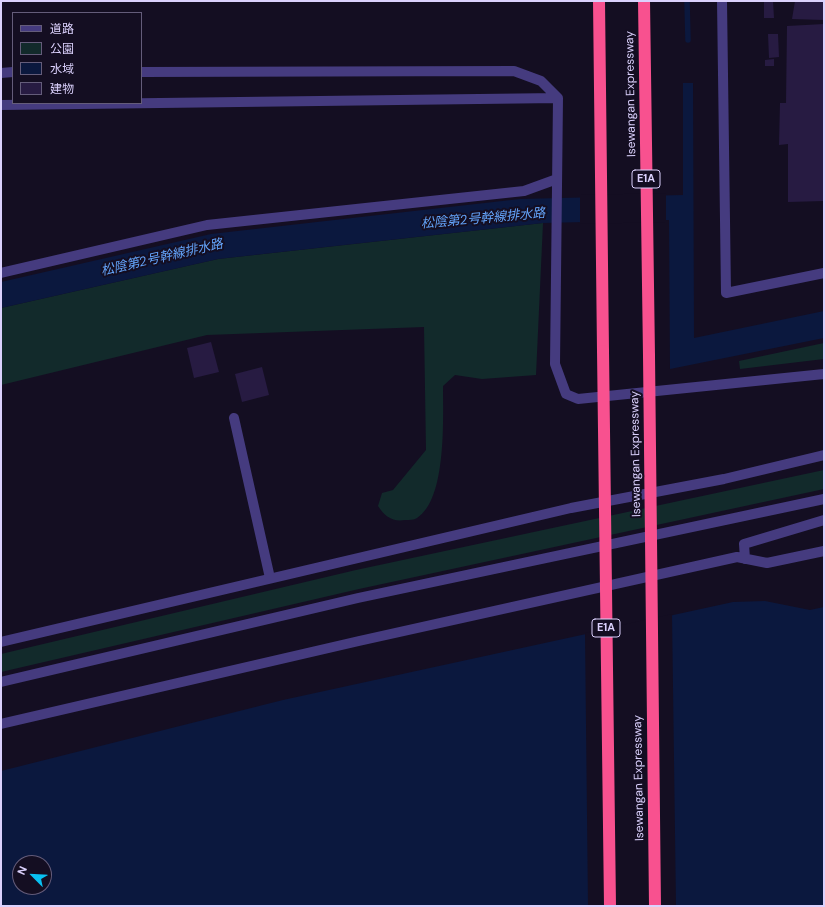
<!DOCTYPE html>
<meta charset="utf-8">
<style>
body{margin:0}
#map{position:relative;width:825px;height:907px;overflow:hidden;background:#140e22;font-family:"DM Sans","Noto Sans JP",sans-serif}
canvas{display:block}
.frame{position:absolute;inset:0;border:2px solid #dbd1fd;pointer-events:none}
.legend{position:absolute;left:12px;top:12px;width:130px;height:92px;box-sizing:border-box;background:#140e22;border:1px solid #645c7a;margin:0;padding:5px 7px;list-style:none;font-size:12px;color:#dbd1fd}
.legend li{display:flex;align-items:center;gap:8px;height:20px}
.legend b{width:20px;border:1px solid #645c7a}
.north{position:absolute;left:12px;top:855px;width:40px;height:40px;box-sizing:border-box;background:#140e22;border:1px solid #645c7a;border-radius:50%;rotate:294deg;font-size:11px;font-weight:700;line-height:16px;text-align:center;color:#dbd1fd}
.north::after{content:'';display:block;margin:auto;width:14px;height:18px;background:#09c0f1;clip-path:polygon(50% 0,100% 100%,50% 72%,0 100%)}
</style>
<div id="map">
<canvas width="825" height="907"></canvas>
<div class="frame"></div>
<ul class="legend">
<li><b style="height:5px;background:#453b7f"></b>道路</li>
<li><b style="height:11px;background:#122a2b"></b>公園</li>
<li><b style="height:11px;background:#0b183e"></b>水域</li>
<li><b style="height:11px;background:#271b42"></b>建物</li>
</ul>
<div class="north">N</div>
</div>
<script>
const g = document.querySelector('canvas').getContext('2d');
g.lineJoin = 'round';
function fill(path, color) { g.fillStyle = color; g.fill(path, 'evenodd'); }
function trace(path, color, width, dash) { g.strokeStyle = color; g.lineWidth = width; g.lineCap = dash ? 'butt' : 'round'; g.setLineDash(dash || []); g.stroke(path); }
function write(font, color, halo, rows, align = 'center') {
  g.font = font + ' "DM Sans","Noto Sans JP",sans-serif'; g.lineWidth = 4; g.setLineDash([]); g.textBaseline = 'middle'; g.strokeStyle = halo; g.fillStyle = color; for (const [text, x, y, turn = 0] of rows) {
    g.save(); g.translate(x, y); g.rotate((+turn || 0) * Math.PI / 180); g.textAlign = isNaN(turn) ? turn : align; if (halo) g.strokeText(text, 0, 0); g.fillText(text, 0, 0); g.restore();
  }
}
fill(new Path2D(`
 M 543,223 L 536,375 L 482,379 L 455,375 L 443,386 C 443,418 447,499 417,518 C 414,520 409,520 405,520 C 393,522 385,517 378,506 L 382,493 L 393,490 L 426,450 L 424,327 L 207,335 L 1,385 L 1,308 L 218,259 Z
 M 824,343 L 824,359 L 740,369 L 739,361 Z
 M 824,470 L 824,489 L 359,589 L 1,672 L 1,654 L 356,570 Z`), '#122a2b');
fill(new Path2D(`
 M 683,83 L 693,83 L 694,338 L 824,311 L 824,338 L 670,369 L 669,220 L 543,223 L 218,259 L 1,308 L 1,282 L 211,234 L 520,199 L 683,195 Z
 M 765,601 L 810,610 L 824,607 L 824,906 L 1,906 L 1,771 L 283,700 L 733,602 ZM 20,863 L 44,863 L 44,887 L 20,887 Z`), '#0b183e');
fill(new Path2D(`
 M 666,193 L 666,222 L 580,224 L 580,195 Z
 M 672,614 L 676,906 L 588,906 L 585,633 Z`), '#140e22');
trace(new Path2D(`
 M 687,1 L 688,40`), '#0b183e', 5.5);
fill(new Path2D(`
 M 764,1 L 773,1 L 774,18 L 764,18 Z
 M 795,1 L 824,1 L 824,20 L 792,19 Z
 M 824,24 L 824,201 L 788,202 L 788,144 L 779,145 L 780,103 L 786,103 L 787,26 Z
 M 768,34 L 778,34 L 779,57 L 769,58 Z
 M 774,59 L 774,66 L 765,66 L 765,60 Z
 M 211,342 L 219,372 L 194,378 L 187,348 Z
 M 262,367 L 269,395 L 242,402 L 235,374 Z`), '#271b42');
trace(new Path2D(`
 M 722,1 L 726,293 L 824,273
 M 141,72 L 514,71 L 541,81 L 558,98 L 555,364 L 566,394 L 578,399 L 824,374
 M 1,73 L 13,72
 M 1,105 L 558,98
 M 1,273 L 207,225 L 524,191 L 557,179
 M 234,418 L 270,578
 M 745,559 L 744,544 L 824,520
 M 1,642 L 571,508 L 724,479 L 824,455
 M 1,682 L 358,598 L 824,499
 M 1,724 L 359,641 L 737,557 L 767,563 L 824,551`), '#453b7f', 10);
trace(new Path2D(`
 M 599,1 L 603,351
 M 644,1 L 649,356`), '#f8518f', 12);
trace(new Path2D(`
 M 603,351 L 610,906
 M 649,356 L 655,906`), '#f8518f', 12);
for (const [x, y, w] of [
 [646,179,28],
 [606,628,28]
]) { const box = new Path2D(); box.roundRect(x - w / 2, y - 9, w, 18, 3); g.fillStyle = '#140e22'; g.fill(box); trace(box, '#dbd1fd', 1); }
write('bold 11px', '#dbd1fd', null, [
 ["E1A",646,179],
 ["E1A",606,628]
]);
write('12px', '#dbd1fd', '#140e22', [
 ["Isewangan Expressway",631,94,-91],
 ["Isewangan Expressway",636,454,-91],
 ["Isewangan Expressway",639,778,-91]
]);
write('italic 13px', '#63a3f9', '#140e22', [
 ["松陰第2号幹線排水路",483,219,-5],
 ["松陰第2号幹線排水路",162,258,-13]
]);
</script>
